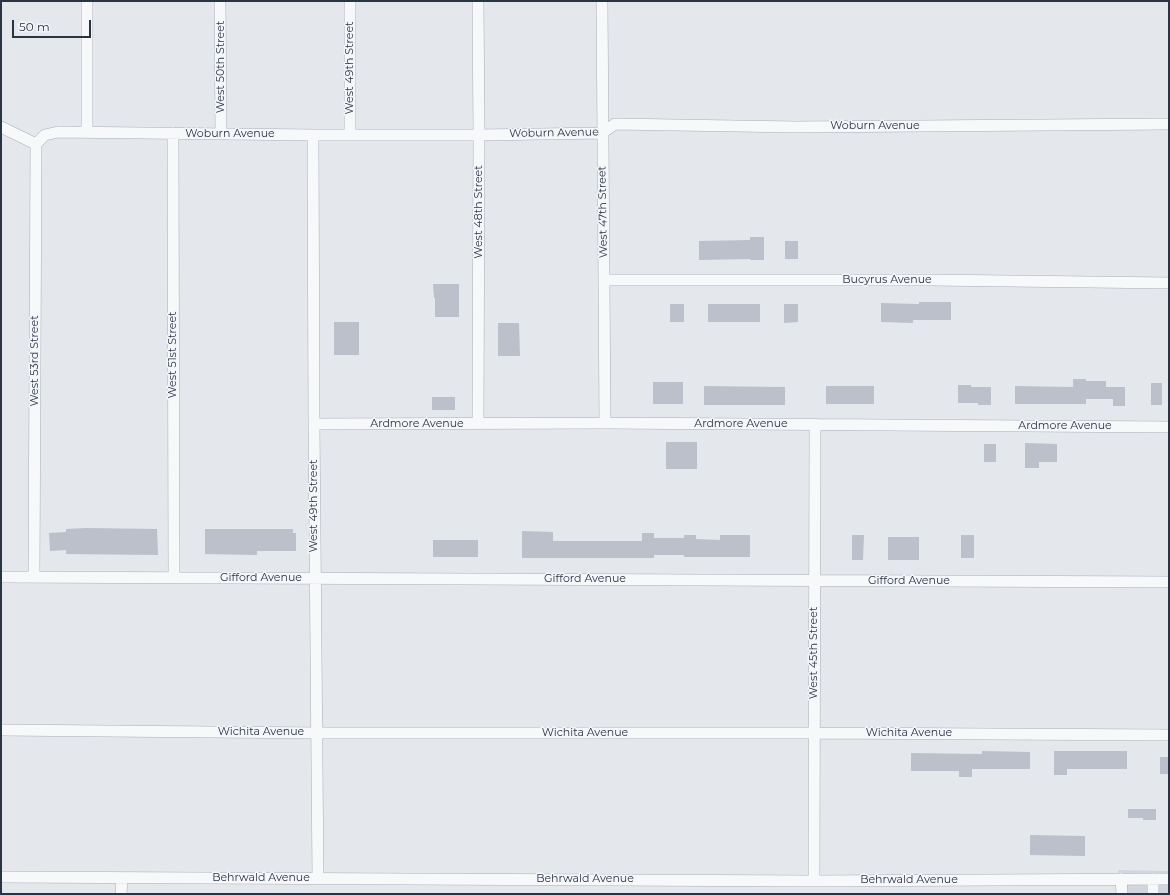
<!DOCTYPE html>
<style>
body{margin:0}
#map{position:relative;width:1170px;height:895px;overflow:hidden;background:#e4e7ec;font-family:Montserrat,sans-serif}
canvas{display:block}
.frame{position:absolute;inset:0;border:2px solid #2b3445;pointer-events:none}
.scale{position:absolute;left:12px;top:20px;width:79px;height:18px;box-sizing:border-box;border:2px solid #2b3445;border-top:0;padding-left:5px;font-size:12px;line-height:14px;white-space:nowrap;color:#2b3445;-webkit-text-stroke:3px #f4f6f9;paint-order:stroke}
</style>
<div id="map">
<canvas width="1170" height="895"></canvas>
<div class="frame"></div>
<div class="scale">50 m</div>
</div>
<script>
const c = document.querySelector('canvas').getContext('2d');
c.lineJoin = 'round';
function fillPath(path, color) {
  c.fillStyle = color;
  c.fill(path, 'evenodd');
}
function shape(rows) {
  const path = new Path2D();
  for (const r of rows) {
    path.moveTo(r[0], r[1]);
    for (let i = 2; i < r.length; i += 2) path.lineTo(r[i], r[i + 1]);
  }
  return path;
}
function trace(path, color, width, dash) {
  c.strokeStyle = color;
  c.lineWidth = width;
  c.lineCap = dash ? 'butt' : 'round';
  c.setLineDash(dash || []);
  c.stroke(path);
}
function write(font, color, halo, rows, align = 'center') {
  c.font = font + ' Montserrat,sans-serif';
  c.lineWidth = 3;
  c.setLineDash([]);
  c.textBaseline = 'middle';
  c.strokeStyle = halo;
  c.fillStyle = color;
  for (const [text, x, y, turn = 0] of rows) {
    c.save();
    c.translate(x, y);
    c.rotate((+turn || 0) * Math.PI / 180);
    c.textAlign = isNaN(turn) ? turn : align;
    if (halo) c.strokeText(text, 0, 0);
    c.fillText(text, 0, 0);
    c.restore();
  }
}
fillPath(shape([
 [1118,870,1169,871,1169,894,1118,894]
]), '#d2d6de');
fillPath(shape([
 [750,237,764,237,764,260,750,260,750,259,699,260,699,241,750,240],
 [785,241,798,241,798,259,785,259],
 [433,284,459,284,459,317,435,317,435,298,434,298],
 [919,302,951,302,951,320,913,320,913,323,881,322,881,303,919,304],
 [670,304,684,304,684,322,670,322],
 [708,304,760,304,760,322,708,322],
 [784,304,798,304,798,322,784,323],
 [334,322,359,322,359,355,334,355],
 [498,323,519,323,520,356,498,356],
 [1073,379,1086,379,1086,381,1106,381,1106,387,1125,387,1125,406,1113,406,1113,399,1086,399,1086,404,1015,404,1015,386,1073,387],
 [653,382,683,382,683,404,653,404],
 [1151,383,1162,383,1162,405,1151,405],
 [958,385,971,385,971,387,991,387,991,405,978,405,978,403,958,403],
 [704,386,785,387,785,405,704,405],
 [826,386,874,386,874,404,826,404],
 [432,397,455,397,455,410,432,410],
 [666,442,697,442,697,469,666,469],
 [1025,443,1057,444,1057,462,1039,462,1039,468,1025,468],
 [984,444,996,444,996,462,984,462],
 [86,528,157,529,158,555,66,554,66,550,50,551,49,533,66,532,66,529],
 [205,529,293,529,293,533,296,533,296,551,257,551,257,555,205,554],
 [522,531,553,532,553,541,642,541,642,533,654,533,654,538,684,538,684,535,696,535,696,539,720,540,720,535,750,535,750,557,684,557,684,555,654,555,654,558,522,558],
 [852,535,864,535,863,560,852,560],
 [961,535,974,535,974,558,961,558],
 [888,537,919,537,919,560,888,560],
 [433,540,478,540,478,557,433,557],
 [982,751,1030,752,1030,769,972,769,972,777,959,777,959,771,911,771,911,753,982,754],
 [1054,751,1127,751,1127,769,1067,769,1067,775,1054,775],
 [1160,757,1169,757,1169,774,1160,774],
 [1128,809,1156,809,1156,820,1143,820,1143,818,1128,818],
 [1030,835,1085,836,1085,856,1030,855]
]), '#bbc0ca');
const minor = shape([
 [87,1,87,132],
 [220,1,221,133],
 [350,1,350,135],
 [478,1,479,135,478,423],
 [602,1,605,423],
 [1,127,36,144],
 [173,133,174,577],
 [313,135,314,424,318,878],
 [36,144,45,135,58,132,313,135,479,135,602,133,615,124,796,127,1169,124],
 [604,280,930,280,1169,283],
 [314,424,605,423,1169,427],
 [1,577,1169,582],
 [34,577,36,144],
 [1,730,318,733,814,733,1169,735],
 [1,877,814,881,1169,879],
 [1121,879,1122,894],
 [1153,879,1153,894],
 [814,881,815,424],
 [121,894,122,878]
]);
trace(minor, '#a9aeb7', 12);
trace(minor, '#f7f8fa', 11);
write('11px', '#2b3445', '#f4f6f9', [
 ["West 50th Street",221,67,-90],
 ["West 49th Street",350,68,-90],
 ["Woburn Avenue",875,126],
 ["Woburn Avenue",554,133,-1],
 ["Woburn Avenue",230,134],
 ["West 48th Street",479,212,-90],
 ["West 47th Street",603,212,-91],
 ["Bucyrus Avenue",887,280],
 ["West 51st Street",173,355,-90],
 ["West 53rd Street",35,361,-90],
 ["Ardmore Avenue",417,424],
 ["Ardmore Avenue",741,424],
 ["Ardmore Avenue",1065,426],
 ["West 49th Street",314,506,-90],
 ["Gifford Avenue",261,578],
 ["Gifford Avenue",585,579],
 ["Gifford Avenue",909,581],
 ["West 45th Street",814,653,-90],
 ["Wichita Avenue",261,732],
 ["Wichita Avenue",585,733],
 ["Wichita Avenue",909,733],
 ["Behrwald Avenue",261,878],
 ["Behrwald Avenue",585,879],
 ["Behrwald Avenue",909,880]
]);
</script>
